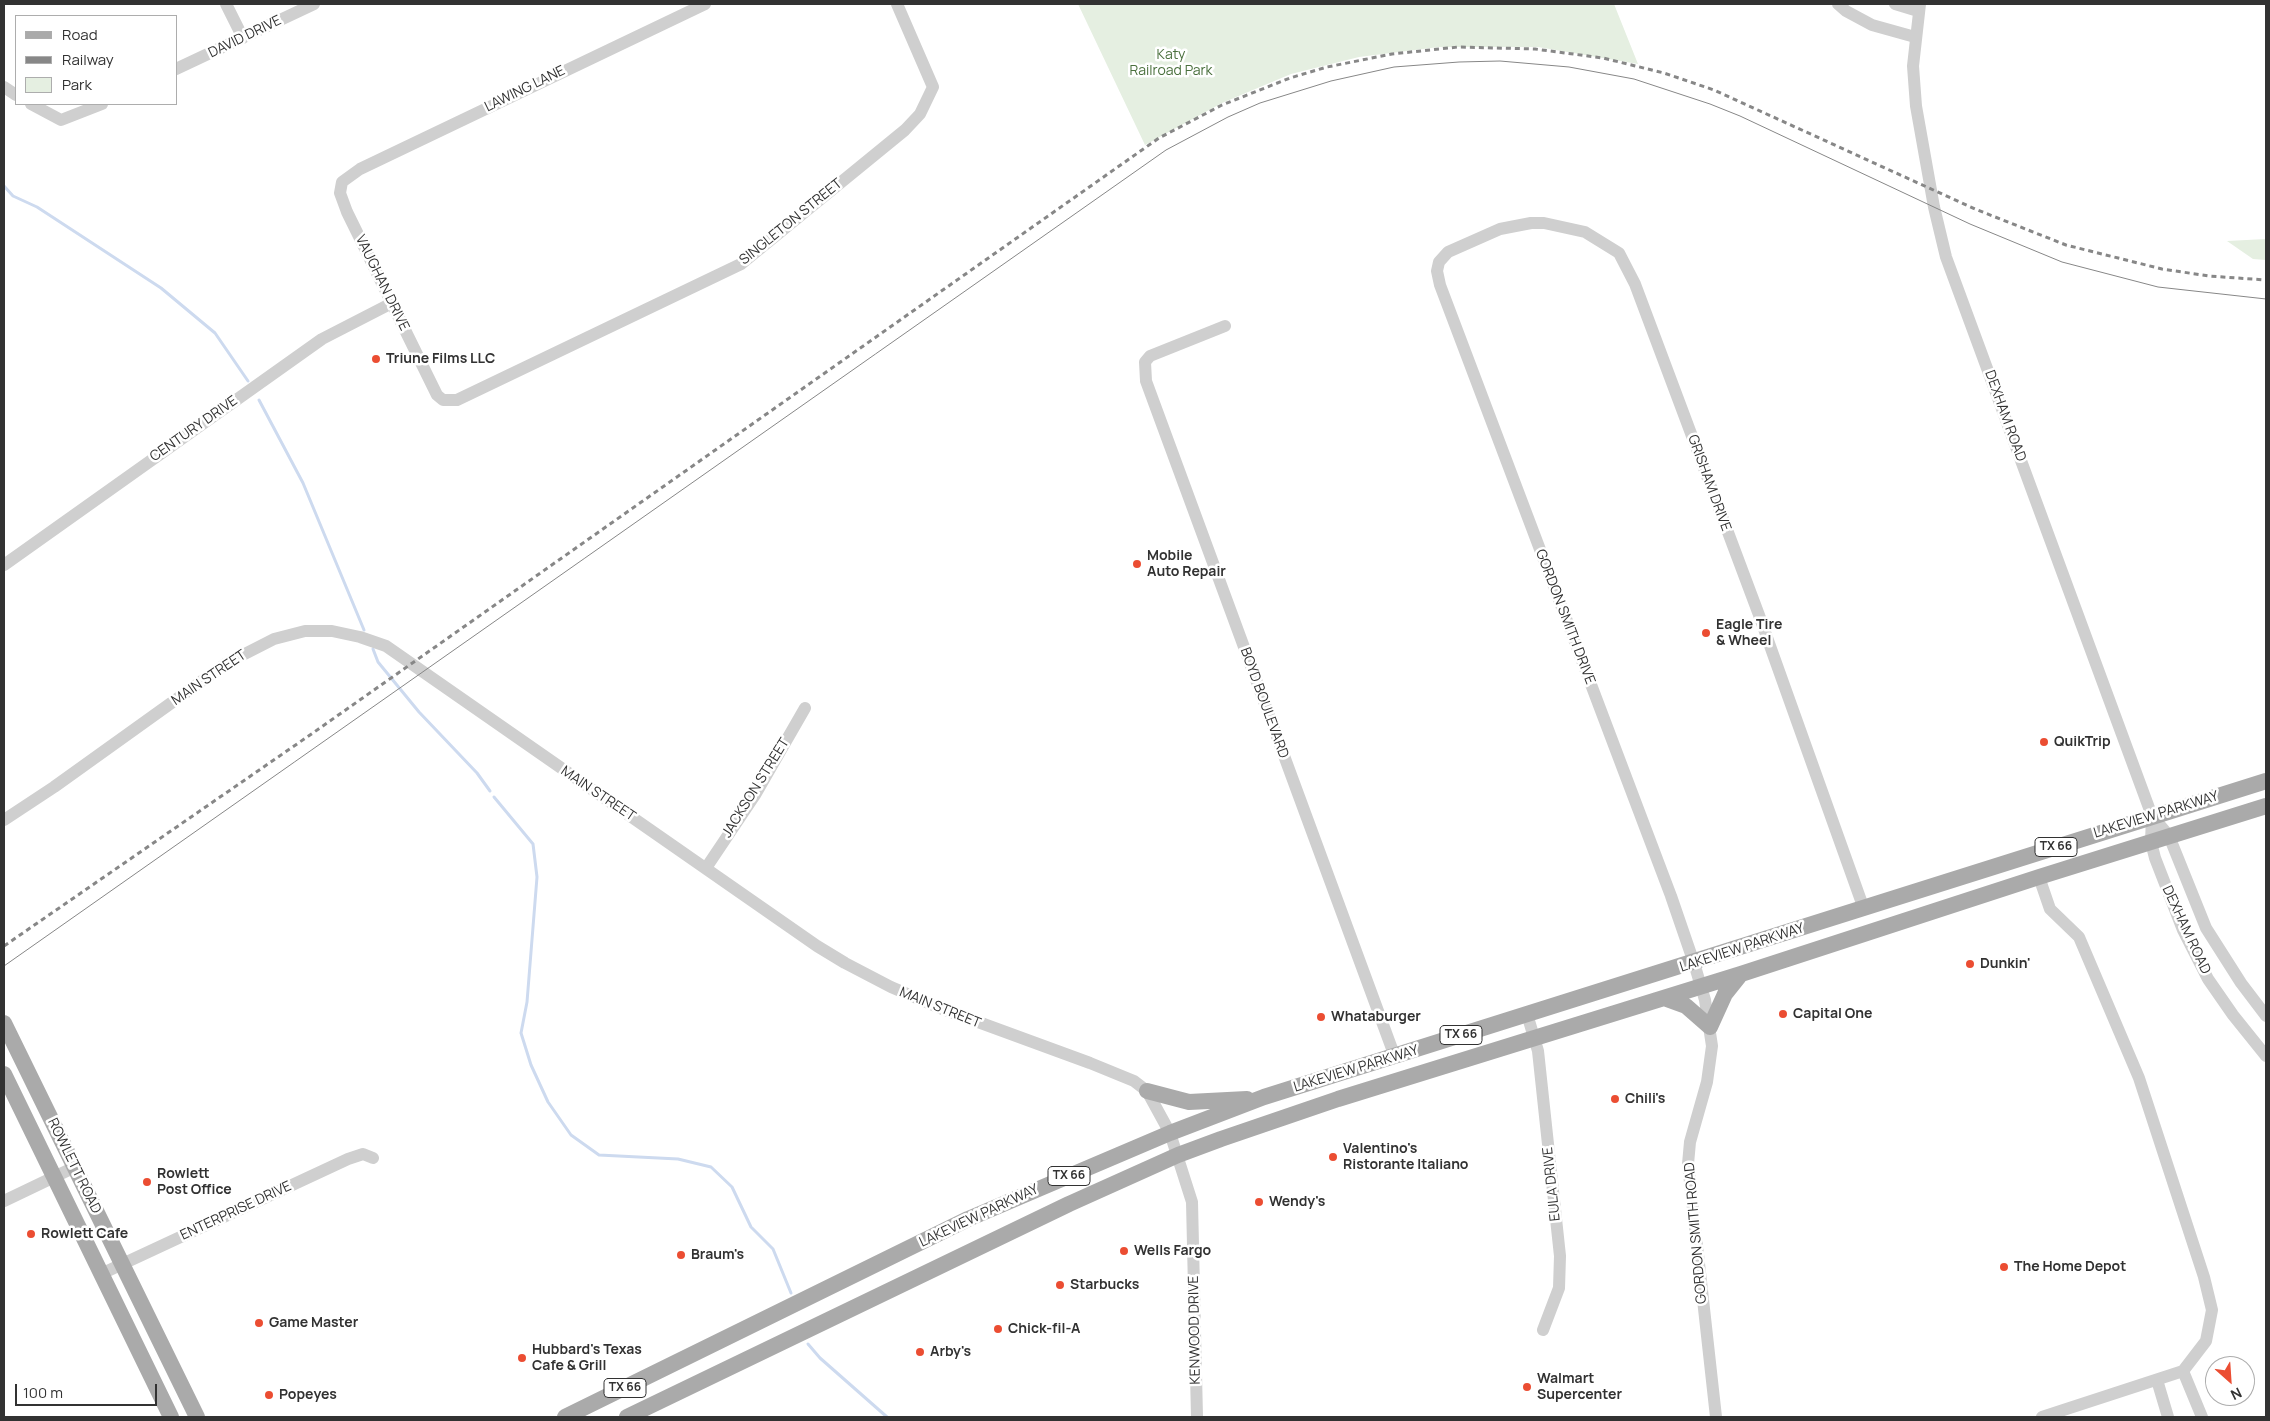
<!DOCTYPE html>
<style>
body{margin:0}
#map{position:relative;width:2270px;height:1421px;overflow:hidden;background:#fff;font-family:Manrope,sans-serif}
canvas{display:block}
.frame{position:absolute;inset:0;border:5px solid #323232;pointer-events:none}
.legend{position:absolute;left:15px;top:15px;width:162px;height:90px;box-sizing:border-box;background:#fff;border:1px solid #adadad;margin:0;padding:6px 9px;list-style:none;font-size:15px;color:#323232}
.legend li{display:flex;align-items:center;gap:10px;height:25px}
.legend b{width:25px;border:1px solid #adadad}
.north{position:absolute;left:2205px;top:1356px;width:50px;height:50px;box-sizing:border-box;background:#fff;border:1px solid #adadad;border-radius:50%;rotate:154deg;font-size:14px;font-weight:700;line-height:20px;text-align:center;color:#323232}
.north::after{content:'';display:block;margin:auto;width:18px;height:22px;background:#eb4d32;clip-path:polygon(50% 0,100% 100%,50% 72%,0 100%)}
.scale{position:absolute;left:15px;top:1384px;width:142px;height:22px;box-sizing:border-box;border:2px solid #323232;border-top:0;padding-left:6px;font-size:15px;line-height:18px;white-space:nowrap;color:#323232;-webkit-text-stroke:4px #fff;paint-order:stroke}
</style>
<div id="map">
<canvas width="2270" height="1421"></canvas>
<div class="frame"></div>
<ul class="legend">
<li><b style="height:6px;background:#aaa"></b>Road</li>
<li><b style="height:6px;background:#878787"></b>Railway</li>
<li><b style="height:14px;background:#e5efe1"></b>Park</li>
</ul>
<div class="north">N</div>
<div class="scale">100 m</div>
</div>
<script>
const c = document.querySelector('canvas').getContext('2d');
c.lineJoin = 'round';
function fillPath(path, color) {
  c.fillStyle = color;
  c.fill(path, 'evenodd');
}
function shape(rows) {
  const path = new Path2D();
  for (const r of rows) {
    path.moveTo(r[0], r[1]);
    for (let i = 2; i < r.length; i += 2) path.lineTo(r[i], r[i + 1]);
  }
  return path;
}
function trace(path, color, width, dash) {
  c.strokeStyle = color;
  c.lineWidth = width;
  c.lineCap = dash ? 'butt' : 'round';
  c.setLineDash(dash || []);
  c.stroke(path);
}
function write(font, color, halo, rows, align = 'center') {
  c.font = font + ' Manrope,sans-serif';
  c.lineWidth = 5;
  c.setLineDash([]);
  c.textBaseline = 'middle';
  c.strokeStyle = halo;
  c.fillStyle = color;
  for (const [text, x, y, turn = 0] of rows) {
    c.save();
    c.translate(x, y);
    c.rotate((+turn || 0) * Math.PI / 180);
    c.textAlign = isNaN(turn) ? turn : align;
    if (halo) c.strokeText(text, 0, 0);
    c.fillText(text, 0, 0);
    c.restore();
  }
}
fillPath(shape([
 [1078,4,1614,4,1638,64,1538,47,1439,47,1359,57,1291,74,1222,103,1145,145],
 [2266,239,2266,260,2253,259,2227,241]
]), '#e5efe1');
trace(shape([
 [4,186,13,196,37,207,161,288,215,333,248,381],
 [259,400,303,483,364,630],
 [373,649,378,662,419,712,477,773,490,791],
 [494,797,533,844,537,877,527,1002,521,1033,531,1065,548,1102,571,1135,599,1155,678,1159,711,1167,732,1187,751,1227,773,1249,791,1293],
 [808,1344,820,1358,887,1417]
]), '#cddaef', 3);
trace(shape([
 [226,4,243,38],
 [705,4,360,169,342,182,340,193,347,212,437,395,443,400,457,400,741,264,905,130,920,114,933,87,897,4],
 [1838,4,1846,11,1872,25,1915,37],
 [1895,4,1918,11],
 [1920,4,1913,66,1916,106,1934,207,1946,257,2152,816,2169,836,2206,928,2241,983,2266,1016],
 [176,69,314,4],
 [4,87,16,95],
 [31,104,61,120,102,104],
 [1225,326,1150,356,1145,362,1146,381,1395,1057],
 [4,565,322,339,392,303],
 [2152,816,2151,842,2155,858,2183,930,2208,979,2233,1015,2266,1056],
 [4,820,54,787,227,663,274,639,305,631,332,631,360,637,386,646,817,946,845,963,891,987,940,1008,1090,1063,1134,1081,1147,1091,1170,1133,1192,1202,1197,1417],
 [706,868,755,795,805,708],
 [2039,877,2050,909,2079,937,2139,1078,2204,1277,2212,1310,2206,1341,2183,1371,2042,1417],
 [1527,1014,1538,1051,1560,1256,1559,1288,1543,1330],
 [4,1201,75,1167],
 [101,1274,348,1159,363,1154,373,1158],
 [2183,1371,2202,1417],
 [2157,1380,2168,1417],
 [1716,1417,1688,1164,1690,1142,1707,1082,1712,1046,1705,1000,1694,963,1671,896,1440,285,1437,271,1439,262,1448,252,1500,229,1531,223,1544,223,1585,232,1619,253,1635,284,1759,615,1864,909]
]), '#cfcfcf', 12);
trace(shape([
 [1664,998,1686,1006,1710,1027,1725,994,1741,974],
 [4,1023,197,1417],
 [4,1074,171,1417],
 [1147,1091,1189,1102,1247,1099],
 [565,1417,968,1219,1170,1133,1264,1097,2266,781],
 [627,1417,1069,1204,1178,1155,1221,1139,1338,1099,1741,974,2039,877,2266,806]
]), '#aaa', 16);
trace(shape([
 [4,966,1166,150,1228,117,1260,103,1331,81,1394,67,1459,62,1500,61,1569,67,1634,79,1710,104,1740,116,1970,224,2062,262,2158,287,2266,299]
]), '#878787', 1);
trace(shape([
 [4,946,310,735,1159,138,1222,105,1290,78,1327,67,1392,54,1458,47,1535,49,1603,58,1664,73,1714,90,1975,209,2066,245,2162,269,2209,276,2266,280]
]), '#878787', 3, [5, 4]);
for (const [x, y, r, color] of [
 [376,359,5,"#eb4d32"],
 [1137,564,5,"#eb4d32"],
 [1706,633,5,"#eb4d32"],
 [2044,742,5,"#eb4d32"],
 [1970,964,5,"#eb4d32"],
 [1783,1014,5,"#eb4d32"],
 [1321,1017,5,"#eb4d32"],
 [1615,1099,5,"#eb4d32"],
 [1333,1157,5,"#eb4d32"],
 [147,1182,5,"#eb4d32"],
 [1259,1202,5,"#eb4d32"],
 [31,1234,5,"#eb4d32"],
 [1124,1251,5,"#eb4d32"],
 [681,1255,5,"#eb4d32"],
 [2004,1267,5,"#eb4d32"],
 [1060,1285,5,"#eb4d32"],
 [259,1323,5,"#eb4d32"],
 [998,1329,5,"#eb4d32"],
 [920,1352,5,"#eb4d32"],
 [522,1358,5,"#eb4d32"],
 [1527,1387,5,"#eb4d32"],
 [269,1395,5,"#eb4d32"]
]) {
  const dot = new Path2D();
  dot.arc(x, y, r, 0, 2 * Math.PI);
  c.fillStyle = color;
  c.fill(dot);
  trace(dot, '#fff', 2);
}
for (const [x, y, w] of [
 [2056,847,42],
 [1461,1035,42],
 [1069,1176,42],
 [625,1388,42]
]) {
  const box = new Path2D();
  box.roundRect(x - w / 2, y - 9.5, w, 19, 4);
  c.fillStyle = '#fff';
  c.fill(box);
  trace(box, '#323232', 1);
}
write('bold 12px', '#323232', null, [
 ["TX 66",2056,847],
 ["TX 66",1461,1035],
 ["TX 66",1069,1176],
 ["TX 66",625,1388]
]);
write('14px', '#323232', '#fff', [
 ["DAVID DRIVE",245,37,-26],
 ["LAWING LANE",525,89,-26],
 ["SINGLETON STREET",791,222,-39],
 ["VAUGHAN DRIVE",382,283,64],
 ["DEXHAM ROAD",2005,416,70],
 ["CENTURY DRIVE",194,429,-35],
 ["GRISHAM DRIVE",1709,483,70],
 ["GORDON SMITH DRIVE",1565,617,69],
 ["MAIN STREET",209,678,-34],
 ["BOYD BOULEVARD",1264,703,70],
 ["JACKSON STREET",756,788,-58],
 ["MAIN STREET",598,794,34],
 ["LAKEVIEW PARKWAY",2156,815,-17],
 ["DEXHAM ROAD",2186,930,65],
 ["LAKEVIEW PARKWAY",1742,948,-18],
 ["MAIN STREET",940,1008,22],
 ["LAKEVIEW PARKWAY",1356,1069,-17],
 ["ROWLETT ROAD",74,1166,64],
 ["EULA DRIVE",1552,1184,-96],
 ["ENTERPRISE DRIVE",236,1211,-25],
 ["LAKEVIEW PARKWAY",979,1216,-25],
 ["GORDON SMITH ROAD",1696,1233,-95],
 ["KENWOOD DRIVE",1195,1330,-91]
]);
write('14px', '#4a703d', '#fff', [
 ["Katy",1171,55],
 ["Railroad Park",1171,71]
]);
write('bold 14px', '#323232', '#fff', [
 ["Triune Films LLC",386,359],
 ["Mobile",1147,556],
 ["Auto Repair",1147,572],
 ["Eagle Tire",1716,625],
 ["& Wheel",1716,641],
 ["QuikTrip",2054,742],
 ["Dunkin'",1980,964],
 ["Capital One",1793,1014],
 ["Whataburger",1331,1017],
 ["Chili's",1625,1099],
 ["Valentino's",1343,1149],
 ["Ristorante Italiano",1343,1165],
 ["Rowlett",157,1174],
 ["Post Office",157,1190],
 ["Wendy's",1269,1202],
 ["Rowlett Cafe",41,1234],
 ["Wells Fargo",1134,1251],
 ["Braum's",691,1255],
 ["The Home Depot",2014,1267],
 ["Starbucks",1070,1285],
 ["Game Master",269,1323],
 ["Chick-fil-A",1008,1329],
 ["Hubbard's Texas",532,1350],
 ["Cafe & Grill",532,1366],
 ["Arby's",930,1352],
 ["Walmart",1537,1379],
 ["Supercenter",1537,1395],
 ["Popeyes",279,1395]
], 'left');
</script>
